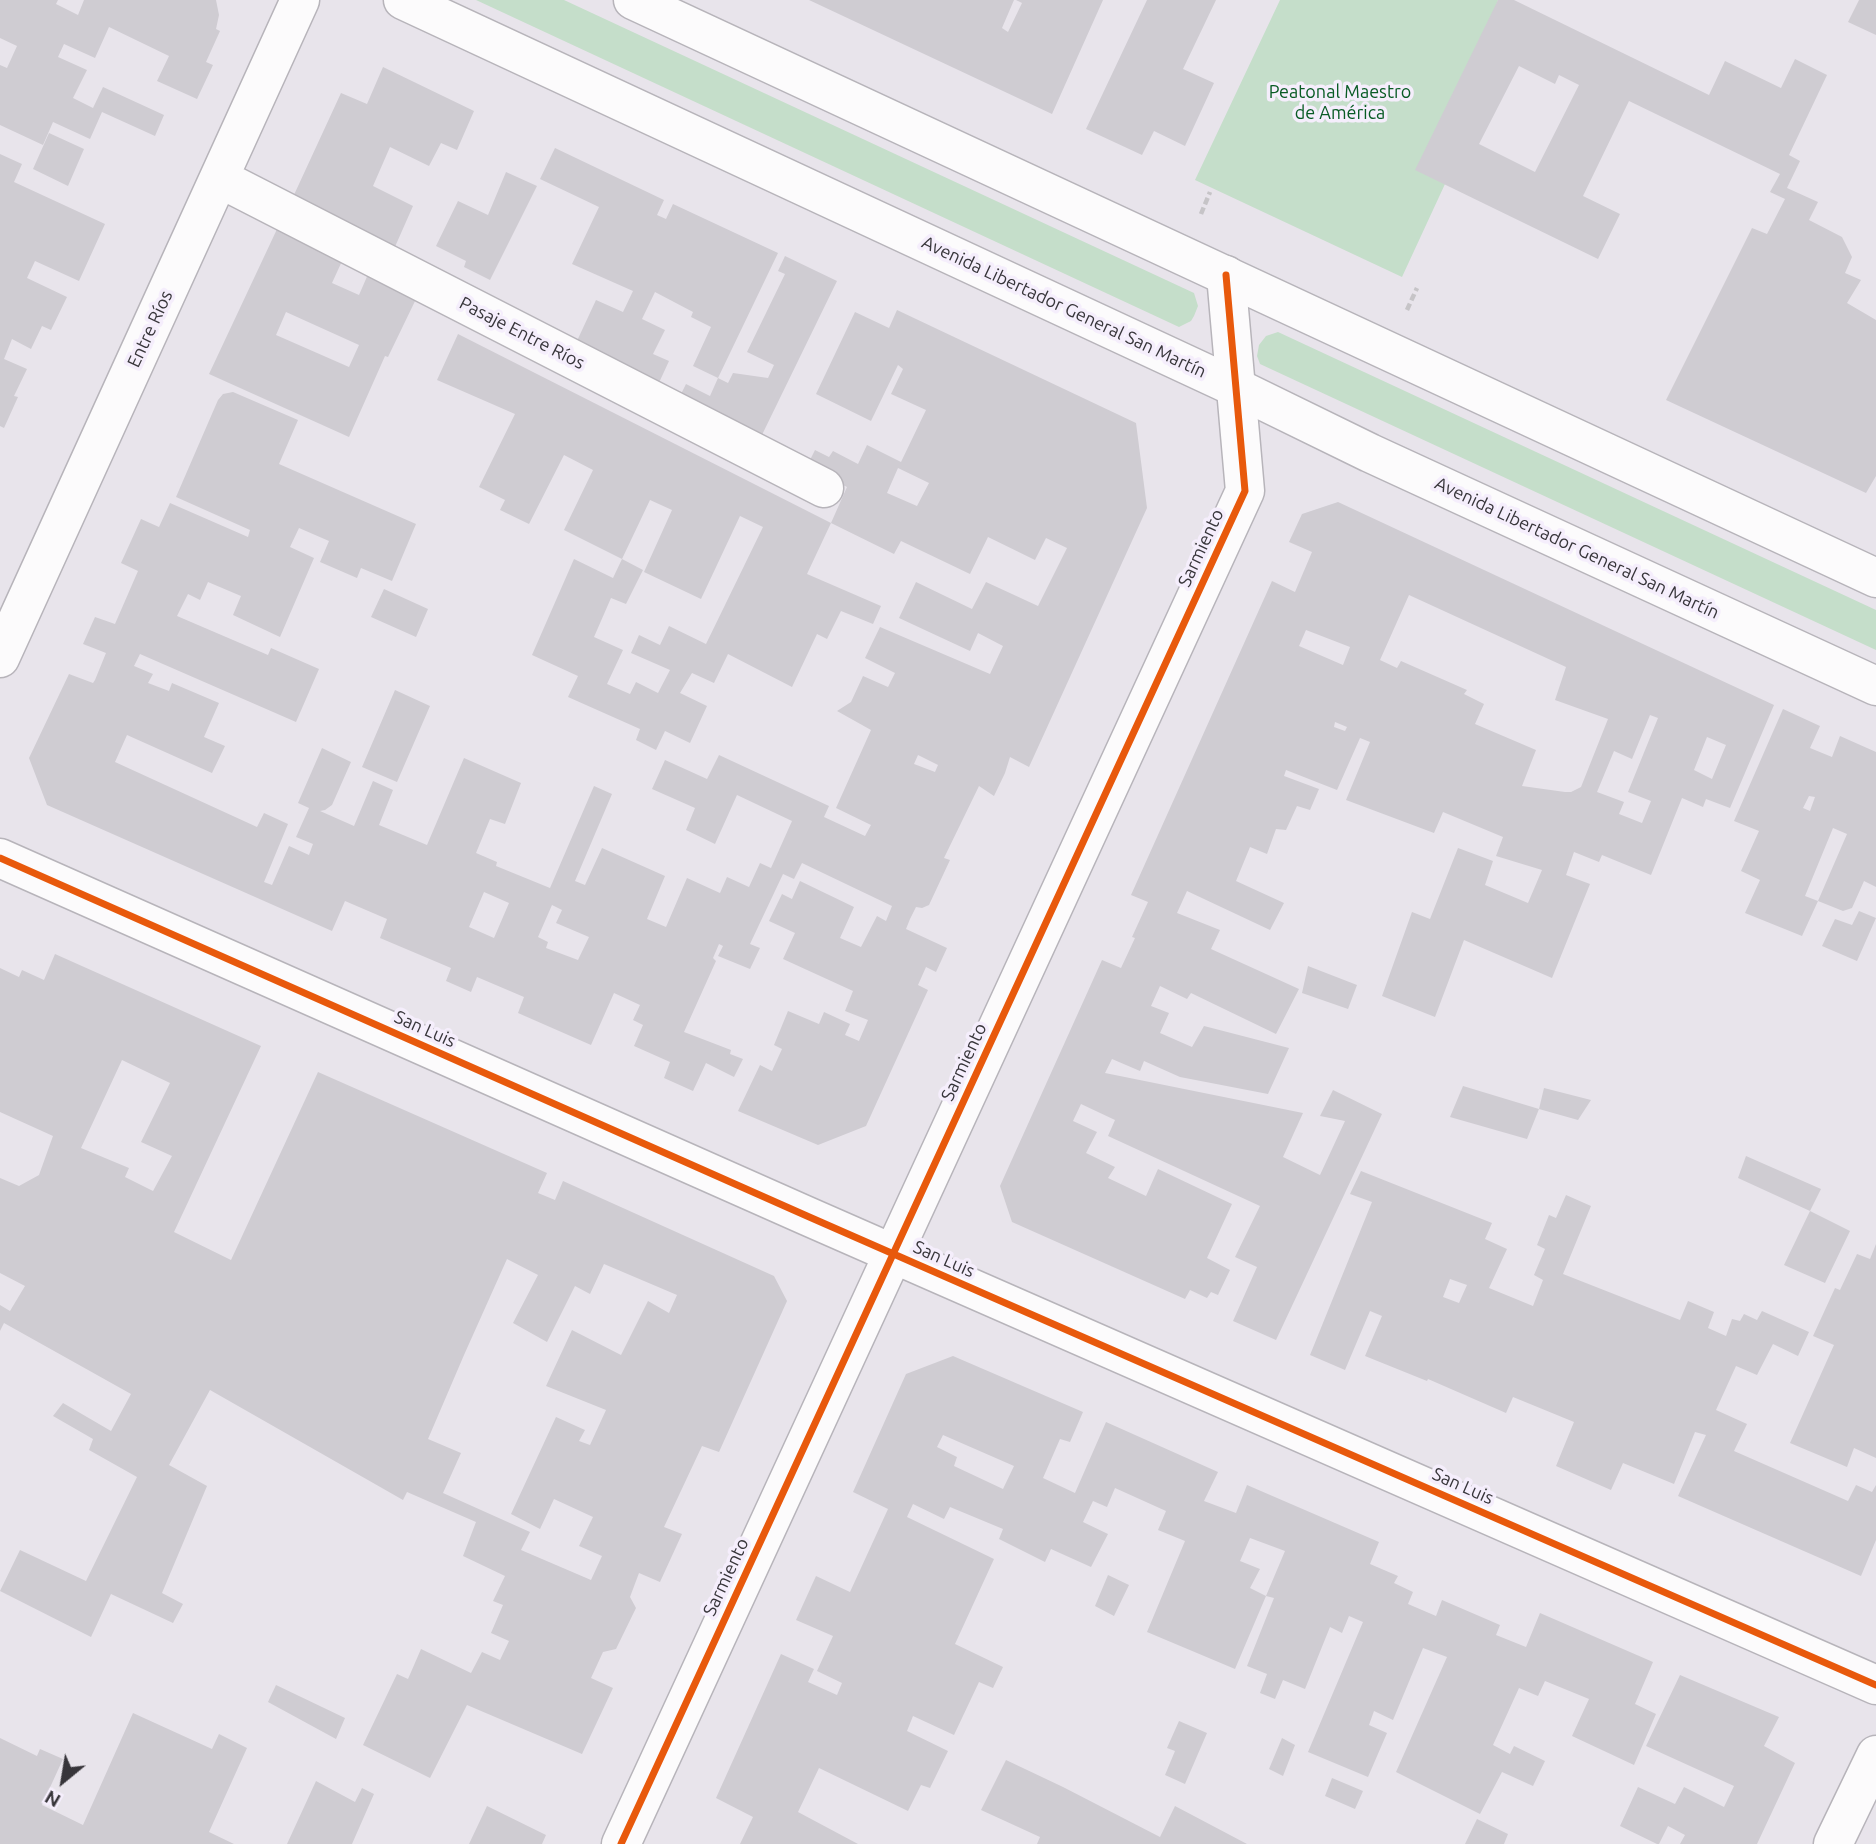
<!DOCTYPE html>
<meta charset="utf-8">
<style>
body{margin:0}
#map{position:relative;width:1876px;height:1844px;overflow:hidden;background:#e8e4eb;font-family:Ubuntu,sans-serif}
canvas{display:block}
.north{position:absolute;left:28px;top:1746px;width:70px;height:70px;-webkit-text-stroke:5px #f5eefc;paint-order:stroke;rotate:210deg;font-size:19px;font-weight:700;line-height:28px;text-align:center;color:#37353a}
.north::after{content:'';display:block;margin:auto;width:24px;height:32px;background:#37353a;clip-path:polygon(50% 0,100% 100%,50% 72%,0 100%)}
</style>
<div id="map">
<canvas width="1876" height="1844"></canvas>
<div class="north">N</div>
</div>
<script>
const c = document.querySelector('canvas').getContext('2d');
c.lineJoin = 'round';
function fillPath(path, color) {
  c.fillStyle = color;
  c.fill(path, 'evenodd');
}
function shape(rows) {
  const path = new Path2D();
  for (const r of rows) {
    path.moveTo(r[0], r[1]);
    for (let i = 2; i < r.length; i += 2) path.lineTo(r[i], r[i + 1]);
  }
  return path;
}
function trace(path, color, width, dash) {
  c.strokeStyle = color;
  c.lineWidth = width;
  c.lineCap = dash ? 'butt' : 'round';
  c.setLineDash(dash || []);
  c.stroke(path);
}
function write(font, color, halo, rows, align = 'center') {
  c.font = font + ' Ubuntu,sans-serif';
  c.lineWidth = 7;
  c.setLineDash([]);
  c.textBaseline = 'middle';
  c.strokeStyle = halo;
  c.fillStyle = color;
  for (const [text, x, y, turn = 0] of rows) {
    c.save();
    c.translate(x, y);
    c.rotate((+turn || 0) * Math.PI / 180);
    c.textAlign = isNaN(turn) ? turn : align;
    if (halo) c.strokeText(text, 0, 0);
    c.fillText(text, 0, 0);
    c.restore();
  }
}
fillPath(shape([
 [476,0,564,0,1194,293,1198,306,1194,316,1191,321,1179,327],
 [1280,0,1498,0,1445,184,1402,277,1195,180],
 [1278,332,1876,610,1876,650,1260,364,1257,356,1259,345,1266,336]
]), '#c5deca');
fillPath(shape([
 [0,0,58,0,56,4,78,15,84,0,216,0,219,15,216,29,220,31,206,62,213,65,197,99,157,81,169,56,109,27,95,58,64,44,58,57,87,70,73,98,93,108,103,87,164,115,155,136,102,112,90,139,53,122,43,145,0,125,0,65,7,68,17,46,0,38],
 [809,0,1014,0,1002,28,1008,32,1022,3,1016,0,1103,0,1052,114],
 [1147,0,1216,0,1183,69,1214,83,1185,146,1154,131,1142,155,1086,129],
 [1498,0,1514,0,1709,95,1725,61,1781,88,1795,59,1827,75,1789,155,1800,161,1787,188,1818,202,1809,220,1842,237,1852,257,1845,273,1861,280,1847,303,1876,320,1876,476,1866,493,1666,400,1752,228,1767,234,1785,199,1770,192,1780,174,1629,101,1583,196,1620,214,1598,259,1415,170],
 [1519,66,1555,84,1559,75,1579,85,1535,172,1479,144],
 [1859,0,1876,0,1876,35,1848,22],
 [383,67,474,111,457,150,441,143,429,166,390,147,373,186,413,206,394,249,293,197,341,93,367,104],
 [49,133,84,149,68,186,33,169],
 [555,148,664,200,657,215,666,219,673,204,778,253,718,378,693,366,711,327,691,317,693,312,655,292,642,319,665,330,653,354,669,361,657,387,576,343,596,300,623,312,633,291,572,264,599,207,540,179],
 [0,154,22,164,14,182,105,224,79,281,35,261,27,278,67,297,51,330,42,326,31,349,12,339,4,359,27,369,14,396,18,397,4,428,0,426],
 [506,172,537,186,490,280,464,267,466,261,436,246,458,201,488,215],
 [278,227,343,259,332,283,359,295,369,272,417,297,388,357,385,356,349,437,209,374],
 [286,312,359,345,349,367,276,335],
 [785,256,837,281,759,441,679,398,686,384,710,396,718,378,728,383,733,373,768,378,774,365,747,352,785,274,778,271],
 [897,310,1136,423,1147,508,1029,767,1010,757,1005,773,994,796,979,786,944,858,950,860,929,905,922,908,916,907,910,919,906,929,947,948,936,972,926,967,918,985,928,990,866,1126,818,1145,738,1111,760,1065,772,1071,782,1049,774,1045,788,1011,819,1024,824,1012,850,1024,845,1035,859,1041,868,1020,845,1011,853,991,783,959,795,933,769,921,782,894,792,899,800,881,854,907,840,938,861,947,877,916,886,921,892,906,802,863,794,879,783,874,750,944,760,948,750,969,718,956,723,946,719,944,713,958,716,961,684,1032,731,1050,730,1054,743,1059,734,1077,706,1063,693,1091,664,1078,670,1062,634,1046,643,1025,633,1020,640,1005,614,993,591,1045,518,1013,524,997,477,977,471,992,446,981,451,968,380,938,387,919,345,901,332,931,47,805,29,758,69,674,93,683,95,680,106,653,83,644,95,617,115,624,138,571,121,563,141,519,159,527,170,503,248,537,250,530,176,497,218,400,223,394,233,392,298,420,279,464,416,524,392,581,361,568,357,578,320,562,329,541,299,528,290,547,314,558,280,637,233,615,241,596,208,582,200,600,188,594,177,616,268,655,271,648,319,669,296,722,140,654,134,666,153,674,148,683,169,691,172,683,219,703,204,737,225,746,212,773,127,735,115,762,257,827,264,813,288,824,264,882,272,885,289,846,309,855,313,844,296,837,309,808,298,803,322,748,351,762,332,805,325,810,320,811,354,826,373,781,393,790,379,825,427,845,464,758,521,783,505,824,490,819,476,853,497,862,496,866,550,888,594,786,612,794,575,881,585,885,602,848,665,876,647,919,666,927,687,878,720,893,727,877,749,887,760,863,771,868,792,821,737,795,715,844,686,830,695,808,652,789,665,760,707,779,719,755,829,806,824,817,865,836,871,825,836,808,871,730,837,711,851,702,863,676,888,687,895,673,865,658,880,627,990,674,1003,646,978,633,970,651,899,618,916,582,972,609,986,582,1038,606,1067,548,1046,538,1035,560,988,537,970,574,901,541,894,554,831,523,847,487,807,466,815,450,829,457,833,451,858,464,867,445,901,462,926,410,891,394,903,369,898,365,871,421,816,394,855,312,889,328],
 [898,468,929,483,917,506,887,493],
 [918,755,938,765,935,772,914,764],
 [484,892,509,903,494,938,469,927],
 [552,905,562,910,556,923,589,937,578,960,546,948,548,942,538,937],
 [458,334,831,523,807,574,881,606,873,624,841,611,827,639,817,634,792,687,728,654,714,683,692,673,680,693,707,706,690,743,665,731,656,750,636,740,640,729,568,697,578,676,532,655,574,559,613,578,622,559,643,570,626,604,611,598,594,637,623,650,607,684,630,694,636,682,658,693,670,670,631,653,639,635,660,645,669,626,706,644,763,527,740,516,701,599,644,572,672,510,650,500,622,559,564,530,593,470,564,455,529,524,500,510,505,500,479,487,515,414,437,380],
 [1338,502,1774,705,1730,808,1706,799,1703,807,1682,798,1651,875,1602,855,1599,862,1574,852,1566,875,1590,884,1552,978,1464,940,1435,1017,1382,996,1412,912,1430,919,1458,848,1493,861,1485,885,1528,903,1542,870,1496,856,1503,837,1443,812,1434,833,1346,800,1370,742,1360,738,1337,790,1286,770,1284,776,1319,789,1310,810,1297,806,1286,830,1276,829,1267,854,1250,847,1236,881,1284,903,1270,930,1187,891,1177,913,1220,930,1211,949,1299,989,1276,1034,1191,993,1187,999,1160,986,1151,1006,1169,1013,1160,1033,1192,1047,1204,1026,1289,1048,1268,1094,1180,1077,1144,1061,1140,1071,1112,1059,1105,1073,1303,1113,1283,1157,1320,1175,1345,1121,1320,1116,1333,1090,1382,1114,1276,1340,1233,1321,1257,1267,1235,1257,1260,1206,1108,1136,1115,1120,1081,1104,1073,1121,1097,1132,1086,1153,1115,1167,1108,1178,1146,1196,1158,1169,1232,1204,1207,1258,1230,1270,1218,1295,1211,1292,1207,1298,1190,1290,1185,1299,1012,1222,1000,1186,1102,960,1121,968,1135,938,1132,937,1148,902,1131,895,1272,581,1295,592,1312,552,1289,542,1302,514],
 [1409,595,1566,667,1555,700,1608,719,1581,787,1571,792,1565,792,1522,786,1536,750,1475,724,1484,704,1464,694,1467,690,1401,661,1397,668,1380,660],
 [1306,630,1350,647,1343,665,1299,646],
 [1650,715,1658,718,1628,792,1651,801,1642,823,1619,814,1624,802,1597,792,1614,751,1632,759],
 [1335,722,1347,727,1345,731,1334,727],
 [1707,737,1726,745,1712,779,1694,770],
 [384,589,428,609,416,637,371,617],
 [395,690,430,706,397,782,362,767],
 [1783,709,1820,726,1810,748,1832,757,1840,736,1876,752,1876,887,1864,881,1852,908,1843,911,1818,901,1847,834,1833,828,1805,896,1818,901,1802,936,1745,913,1760,880,1741,871,1759,831,1734,821],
 [1809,796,1815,797,1810,811,1803,808],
 [1859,911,1876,918,1857,961,1822,946,1835,919,1852,925],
 [55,954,261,1046,174,1232,231,1260,318,1072,547,1173,538,1193,555,1200,563,1181,774,1276,787,1301,719,1452,702,1446,664,1527,682,1534,660,1582,639,1573,630,1597,636,1608,616,1649,603,1652,591,1678,613,1688,582,1754,467,1705,430,1778,363,1745,397,1674,408,1679,421,1649,471,1673,482,1652,500,1660,509,1641,491,1633,503,1605,493,1601,505,1576,463,1556,476,1522,407,1492,403,1500,210,1390,169,1465,207,1486,162,1593,183,1604,173,1623,111,1594,91,1637,0,1591,20,1550,86,1581,137,1477,89,1450,93,1439,53,1416,63,1403,111,1431,131,1394,4,1323,0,1331,0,1305,10,1311,25,1286,0,1273,0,1178,19,1186,39,1175,53,1136,0,1112,0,968,19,977,22,970,44,980],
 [122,1060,170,1083,141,1142,172,1156,153,1191,125,1177,129,1168,81,1148],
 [507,1259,538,1275,513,1323,547,1342,575,1286,590,1294,604,1264,677,1295,669,1313,648,1301,621,1355,572,1330,546,1386,606,1410,590,1445,579,1441,585,1430,556,1417,511,1514,540,1529,554,1499,593,1517,579,1546,602,1556,591,1580,521,1550,530,1532,443,1493,461,1453,428,1439,464,1355],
 [1308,966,1357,985,1348,1009,1302,993],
 [1463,1086,1539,1109,1527,1139,1450,1117],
 [1544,1088,1591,1100,1578,1120,1539,1109],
 [1746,1156,1821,1189,1810,1211,1850,1231,1825,1283,1784,1265,1810,1211,1738,1178],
 [1361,1171,1492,1223,1485,1239,1507,1249,1489,1288,1533,1306,1543,1280,1534,1275,1545,1249,1537,1245,1549,1215,1556,1218,1566,1195,1591,1206,1563,1274,1680,1320,1688,1301,1714,1312,1708,1328,1726,1336,1732,1319,1740,1321,1744,1314,1757,1320,1762,1311,1809,1332,1798,1356,1773,1344,1757,1375,1736,1366,1716,1410,1747,1424,1734,1451,1848,1501,1856,1485,1872,1492,1876,1485,1876,1540,1861,1576,1678,1496,1706,1435,1695,1432,1674,1484,1623,1463,1611,1490,1556,1466,1574,1422,1513,1397,1506,1413,1428,1379,1427,1381,1365,1356,1382,1316,1370,1311,1345,1370,1310,1355,1372,1202,1350,1194],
 [1450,1279,1467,1285,1459,1303,1443,1297],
 [1876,1244,1876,1458,1854,1448,1847,1467,1790,1443,1834,1345,1813,1336,1835,1288,1840,1290,1857,1254,1870,1259],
 [953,1356,1083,1412,1070,1442,1060,1439,1043,1478,1075,1493,1106,1422,1218,1472,1204,1501,1236,1513,1247,1485,1379,1542,1370,1564,1398,1576,1394,1583,1413,1592,1408,1604,1436,1616,1442,1600,1500,1625,1496,1635,1526,1647,1540,1613,1653,1662,1635,1704,1656,1714,1634,1765,1572,1736,1589,1699,1545,1681,1538,1696,1519,1688,1493,1745,1510,1754,1514,1746,1545,1761,1533,1786,1502,1772,1480,1814,1396,1772,1447,1657,1423,1648,1393,1720,1374,1711,1369,1725,1387,1733,1368,1777,1308,1752,1363,1622,1349,1616,1342,1633,1330,1627,1305,1689,1283,1680,1275,1699,1260,1693,1267,1674,1247,1666,1274,1598,1266,1596,1235,1669,1147,1632,1185,1541,1158,1530,1166,1511,1115,1488,1107,1507,1093,1501,1083,1522,1108,1534,1091,1567,1051,1549,1045,1562,999,1539,1003,1529,950,1507,944,1519,913,1504,907,1517,994,1559,955,1644,1003,1667,993,1688,979,1682,954,1735,913,1716,907,1731,948,1751,930,1788,921,1785,908,1811,819,1768,798,1812,858,1844,740,1844,753,1817,716,1798,781,1654,814,1669,808,1682,837,1695,842,1683,817,1671,833,1636,796,1620,816,1576,850,1592,888,1509,853,1492,906,1374],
 [943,1435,1014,1466,1003,1489,954,1466,957,1457,937,1447],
 [1250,1538,1285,1551,1266,1596,1250,1588,1260,1569,1240,1561],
 [1108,1575,1129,1585,1114,1616,1095,1606],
 [1680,1675,1779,1717,1764,1746,1795,1763,1757,1844,1680,1844,1685,1835,1668,1826,1659,1844,1657,1844,1620,1826,1638,1787,1675,1804,1684,1787,1724,1807,1734,1786,1646,1746],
 [276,1685,345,1718,336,1739,268,1702],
 [133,1713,212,1749,219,1734,247,1748,209,1832,234,1844,0,1844,0,1738,37,1756,40,1749,63,1759,42,1805,83,1825],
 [1179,1721,1207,1733,1185,1784,1165,1775,1175,1751,1167,1748],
 [1282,1738,1295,1745,1283,1776,1269,1769],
 [1006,1760,1063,1787,1160,1837,1175,1806,1247,1844,1037,1844,1040,1837,981,1810],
 [1332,1778,1363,1791,1355,1809,1325,1796],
 [316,1781,355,1802,362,1788,374,1794,352,1844,287,1844],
 [487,1806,546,1835,542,1844,469,1844],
 [1477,1819,1508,1834,1504,1844,1465,1844]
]), '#cfccd2');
const minor = shape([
 [219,178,824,488],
 [0,658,300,0],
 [0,858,807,1216,1876,1685],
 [621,1844,1245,491,1226,275],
 [1833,1844,1876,1755]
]);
const major = shape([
 [403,0,1235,387,1370,453,1876,686],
 [633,0,1876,578]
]);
trace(minor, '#b7b4ba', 41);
trace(major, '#b7b4ba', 41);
trace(shape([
 [1201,214,1210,192],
 [1407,310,1417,288]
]), '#c6c4c7', 4.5, [7, 3.5]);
trace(minor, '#fcfbfc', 38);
trace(major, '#fcfbfc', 38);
trace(shape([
 [0,858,807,1216,1876,1685],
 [621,1844,1245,491,1226,275]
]), '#e8590c', 7);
write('18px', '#085b24', '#f5eefc', [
 ["Peatonal Maestro",1340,92],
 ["de América",1340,113]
]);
write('18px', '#37353a', '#f5eefc', [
 ["Avenida Libertador General San Martín",1064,307,25],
 ["Entre Ríos",150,329,-65],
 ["Pasaje Entre Ríos",522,333,27],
 ["Sarmiento",1201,548,-65],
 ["Avenida Libertador General San Martín",1577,548,25],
 ["San Luis",425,1029,24],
 ["Sarmiento",964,1062,-65],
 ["San Luis",944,1259,24],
 ["San Luis",1463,1486,24],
 ["Sarmiento",726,1577,-65]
]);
</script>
